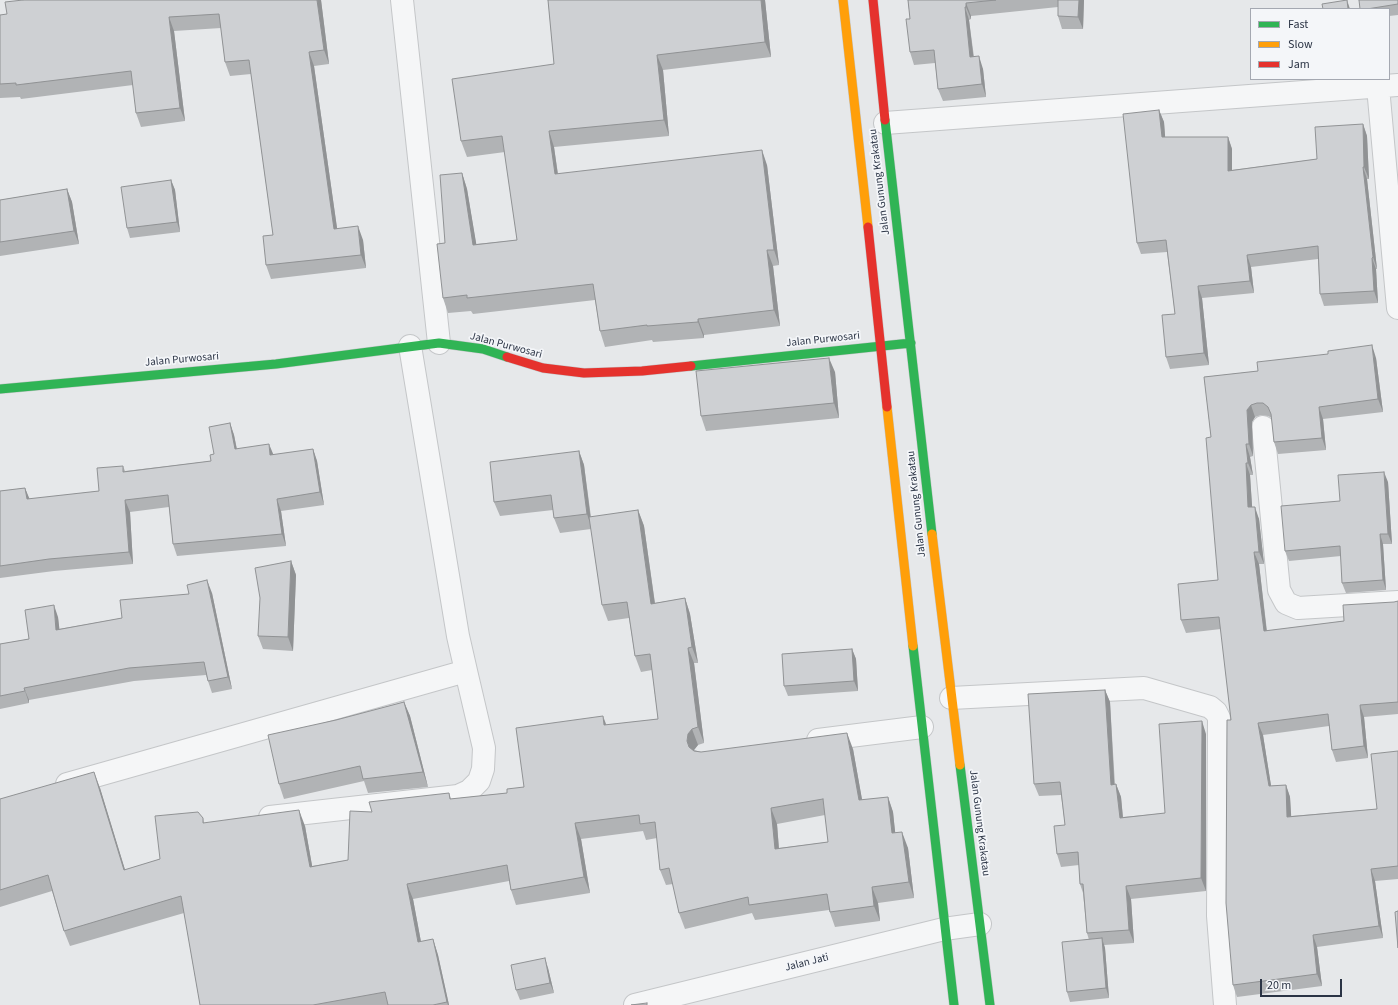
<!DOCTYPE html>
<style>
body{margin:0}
#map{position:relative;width:1398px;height:1005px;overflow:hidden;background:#e6e8ea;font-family:"Source Sans 3",sans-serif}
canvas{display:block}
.legend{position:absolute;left:1250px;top:8px;width:140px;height:72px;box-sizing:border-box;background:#f4f6f9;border:1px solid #a4a8b1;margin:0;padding:5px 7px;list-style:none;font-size:12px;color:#2b3445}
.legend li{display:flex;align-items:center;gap:8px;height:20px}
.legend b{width:20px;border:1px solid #a4a8b1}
.scale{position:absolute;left:1260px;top:979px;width:82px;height:18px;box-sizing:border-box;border:2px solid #2b3445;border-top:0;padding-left:5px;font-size:12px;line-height:14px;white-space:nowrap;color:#2b3445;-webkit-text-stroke:3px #f4f6f9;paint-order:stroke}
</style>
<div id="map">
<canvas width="1398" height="1005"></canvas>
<ul class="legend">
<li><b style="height:5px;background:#30b455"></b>Fast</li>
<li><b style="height:5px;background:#ff9f0a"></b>Slow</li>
<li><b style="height:5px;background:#e5322d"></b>Jam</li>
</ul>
<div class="scale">20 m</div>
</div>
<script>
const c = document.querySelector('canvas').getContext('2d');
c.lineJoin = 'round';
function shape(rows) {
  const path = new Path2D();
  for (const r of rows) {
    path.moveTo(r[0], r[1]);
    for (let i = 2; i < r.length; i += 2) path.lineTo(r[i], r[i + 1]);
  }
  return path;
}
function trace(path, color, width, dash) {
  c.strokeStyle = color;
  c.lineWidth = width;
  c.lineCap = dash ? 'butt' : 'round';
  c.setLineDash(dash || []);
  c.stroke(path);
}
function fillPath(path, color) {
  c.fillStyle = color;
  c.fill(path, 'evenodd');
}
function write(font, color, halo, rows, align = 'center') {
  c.font = font + ' "Source Sans 3",sans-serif';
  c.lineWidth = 3.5;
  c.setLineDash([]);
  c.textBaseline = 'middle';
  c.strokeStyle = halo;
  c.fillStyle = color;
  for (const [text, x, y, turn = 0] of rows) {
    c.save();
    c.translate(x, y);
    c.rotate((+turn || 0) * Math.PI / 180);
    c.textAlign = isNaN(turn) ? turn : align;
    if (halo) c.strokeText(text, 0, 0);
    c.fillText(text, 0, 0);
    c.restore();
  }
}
const street = shape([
 [402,0,439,343],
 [1378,87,1398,308],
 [885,123,1398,85],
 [1263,427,1279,590,1286,603,1298,608,1398,602],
 [951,698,1144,688,1210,707,1216,712,1219,718,1218,916,1225,1005],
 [818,740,922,727],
 [67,784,466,671,458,636,410,346],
 [270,817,458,796,469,791,479,781,483,769,484,748,466,671],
 [635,1005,944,929,980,924]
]);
const fast = shape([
 [885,120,932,534],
 [691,366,911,343],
 [0,389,276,364,439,343,483,349,507,357],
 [913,646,954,1005],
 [960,765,990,1005]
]);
const slow = shape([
 [843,0,868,227],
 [887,407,913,646],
 [932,534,960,765]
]);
const jam = shape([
 [873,0,885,120],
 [868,227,887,407],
 [507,357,543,368,584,373,642,371,691,366]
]);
trace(street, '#c4c6c8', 24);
trace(fast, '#c4c6c8', 10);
trace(slow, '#c4c6c8', 10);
trace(jam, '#c4c6c8', 10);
trace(street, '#f5f6f7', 22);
trace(fast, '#30b455', 9);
trace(slow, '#ff9f0a', 9);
trace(jam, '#e5322d', 9);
fillPath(shape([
 [321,0,329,64,314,66,337,228,363,240,366,268,271,279,266,265,273,235,251,74,230,76,225,62,221,28,174,31,185,121,141,127,136,113,133,85,21,99,20,97,0,98,0,15],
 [548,0,765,0,771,57,663,70,669,136,554,147,558,174,767,165,779,265,773,266,780,326,704,335,704,338,653,342,652,340,605,347,600,331,595,300,473,314,471,311,448,313,443,298,445,243,462,173,467,189,476,244,517,240,505,152,467,157,461,141,554,64],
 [908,0,1084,0,1083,29,1062,29,1058,16,1058,7,971,16,971,19,969,20,974,57,983,69,986,97,943,101,938,89,935,63,914,65,910,52,910,19],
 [1398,0,1398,15,1389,16,1389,9,1360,9],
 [1159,110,1164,122,1165,137,1228,137,1232,149,1232,170,1317,159,1363,124,1367,136,1369,179,1367,179,1377,269,1376,269,1378,303,1324,306,1320,294,1318,259,1251,267,1254,293,1202,298,1209,365,1170,369,1166,357,1175,314,1167,252,1141,254,1137,243],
 [171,180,175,190,180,232,130,238,127,228],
 [67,189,72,202,79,244,0,256,0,200],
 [1376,358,1383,412,1323,419,1326,450,1278,454,1274,442,1272,418,1268,416,1261,415,1255,417,1252,422,1253,456,1250,457,1253,475,1250,475,1252,507,1259,519,1264,564,1259,564,1267,631,1344,621,1398,601,1398,714,1364,717,1368,758,1336,762,1332,750,1329,726,1263,735,1271,786,1286,785,1290,797,1291,816,1377,809,1398,751,1398,879,1375,881,1383,938,1317,947,1322,986,1237,997,1233,985,1231,720,1221,629,1186,633,1181,620,1218,580,1211,437,1204,377],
 [835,372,839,418,706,431,701,416],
 [230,423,234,435,237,449,273,455,313,449,317,461,324,505,281,511,286,546,177,556,173,544,169,507,130,512,133,564,54,571,0,578,0,491,25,488,29,499,99,491,123,466,125,471,211,461],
 [579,451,584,465,591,517,638,510,644,526,655,603,685,598,690,614,698,663,694,663,704,743,698,745,694,750,701,752,853,749,862,800,888,797,893,812,895,833,908,848,914,898,878,903,880,921,835,927,829,910,755,920,752,913,685,929,679,913,673,884,666,885,660,870,657,838,646,840,643,831,581,839,590,893,516,905,511,890,509,881,413,899,421,942,433,939,438,955,449,1005,200,1005,184,913,70,946,64,931,52,891,0,907,0,799,100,788,125,870,160,859,203,818,204,823,305,826,312,866,348,860,372,812,449,793,451,799,507,793,524,787,606,725,658,719,652,670,641,672,635,656,629,618,608,621,602,605,591,529,560,533,554,518,553,510,500,516,494,502],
 [825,815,828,842,779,848,777,824],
 [1388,482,1392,544,1383,544,1386,590,1346,593,1342,583,1341,556,1289,561,1285,551,1340,501],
 [291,561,296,575,293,651,263,649,258,636],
 [212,593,232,689,212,693,206,675,134,681,29,700,29,703,0,709,0,644,29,639,58,617,59,629,122,618],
 [852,649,856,659,858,691,788,696,784,686],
 [1105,690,1110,702,1115,785,1116,784,1121,797,1123,817,1165,813,1206,734,1206,891,1131,899,1134,943,1104,945,1105,948,1109,998,1070,1002,1067,992,1089,940,1087,933,1083,893,1080,884,1079,865,1061,867,1057,854,1065,825,1061,795,1039,796,1034,784],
 [404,702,410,716,428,787,368,793,364,781,284,799,279,784,336,720],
 [548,968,554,993,520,1000,516,990]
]), '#b1b3b5');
fillPath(shape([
 [317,0,321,0,329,64,324,50],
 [761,0,765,0,771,57,765,42],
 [1079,0,1084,0,1083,29,1078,17],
 [1347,0,1350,9,1348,9],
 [966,3,971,16,971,19,966,7],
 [965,7,969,20,975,70,970,57],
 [169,17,174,31,185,121,180,108],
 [309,52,314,66,339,242,334,229],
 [657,55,663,70,669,136,664,120],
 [979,56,983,69,986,97,982,84],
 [1159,110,1164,122,1166,148,1162,137],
 [1363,124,1367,136,1369,179,1364,167],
 [549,131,554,147,560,190,555,174],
 [1228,137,1232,149,1232,183,1228,171],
 [762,150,767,165,779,265,774,250],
 [1363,167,1367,179,1377,269,1373,257],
 [462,173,467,189,479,260,473,245],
 [171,180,175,190,180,232,177,222],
 [67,189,72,202,79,244,74,231],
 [358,226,363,240,366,268,361,255],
 [767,250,773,266,780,326,774,310],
 [1247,255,1251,267,1254,293,1250,281],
 [1372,258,1376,269,1378,303,1374,291],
 [1198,286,1202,298,1209,365,1204,353],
 [698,319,704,335,704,338,698,322],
 [1372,345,1376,358,1383,412,1378,399],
 [829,358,835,372,839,418,834,403],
 [1251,405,1255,417,1252,422,1253,456,1249,444,1247,410],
 [1319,407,1323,419,1326,450,1322,438],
 [230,423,234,435,239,461,235,449],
 [269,444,274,456,270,455],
 [1246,444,1250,457,1253,475,1248,463],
 [313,449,317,461,324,505,320,492],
 [579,451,584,465,592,529,587,514],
 [1246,463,1250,475,1253,520,1248,507],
 [1384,472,1388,482,1392,544,1388,534],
 [25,488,30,500,27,499],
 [277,499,281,511,286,546,282,534],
 [125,500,130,512,133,564,129,552],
 [1255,507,1259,519,1264,564,1259,552],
 [638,510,644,526,657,619,651,604],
 [1380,534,1383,544,1386,590,1383,580],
 [1254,552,1259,564,1268,643,1264,631],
 [291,561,296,575,293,651,288,637],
 [207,580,212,593,232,689,228,677],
 [685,598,690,614,698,663,692,647],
 [54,605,58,617,61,642,56,630],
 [688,648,694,663,704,743,698,727],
 [852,649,856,659,858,691,854,681],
 [24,688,29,700,29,703],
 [1105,690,1110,702,1115,798,1111,785],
 [404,702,410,716,428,787,423,772],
 [1360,705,1364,717,1368,758,1364,746],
 [603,716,609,732,604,725],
 [1202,721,1206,734,1206,891,1201,878],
 [1258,723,1263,735,1273,798,1269,786],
 [692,729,698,745,694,750,693,756,687,741,688,734],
 [847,733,853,749,865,816,859,800],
 [94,772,100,788,130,886,124,870],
 [1116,784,1121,797,1124,830,1120,818],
 [1286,785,1290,797,1292,829,1287,817],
 [888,797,893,812,897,849,892,833],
 [771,808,777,824,780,864,775,849],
 [299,810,305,826,315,882,310,867],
 [575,823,581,839,590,893,584,877],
 [902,832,908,848,914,898,909,882],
 [1371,869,1375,881,1383,938,1379,926],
 [407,884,413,899,424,958,418,942],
 [1126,886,1131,899,1134,943,1129,930],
 [872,887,878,903,880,921,874,906],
 [1313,935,1317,947,1322,986,1317,974],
 [1102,938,1105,948,1109,998,1106,988],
 [433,939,438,955,449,1005,448,1005,447,1002],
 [545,958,548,968,554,993,550,983]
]), '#909294');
const building = shape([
 [23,0,317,0,324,50,309,52,334,229,358,226,361,255,266,265,263,236,273,235,249,60,225,62,219,14,169,17,180,108,136,113,131,71,16,85,16,83,0,84,0,15,7,14,5,2,23,0],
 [548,0,761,0,765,42,657,55,664,120,549,131,555,174,762,150,774,250,767,250,774,310,698,319,698,322,647,326,647,325,600,331,593,284,467,298,467,295,443,298,437,244,445,243,440,175,462,173,473,245,517,240,502,136,461,141,452,79,554,64,548,0],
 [908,0,996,0,966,3,966,7,965,7,970,57,979,56,982,84,938,89,934,50,910,52,906,19,910,19,908,0],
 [1058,0,1079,0,1078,17,1058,16,1058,0],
 [1347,0,1348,9,1323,9,1322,4,1347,0],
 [1359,0,1398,0,1398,4,1367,9,1360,9,1359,0],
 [1159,110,1162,137,1228,137,1228,171,1317,159,1315,127,1363,124,1364,167,1363,167,1373,257,1372,258,1374,291,1320,294,1318,246,1247,255,1250,281,1198,286,1204,353,1166,357,1162,315,1175,314,1166,240,1137,243,1123,114,1159,110],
 [171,180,177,222,127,228,121,187,171,180],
 [67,189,74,231,0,242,0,200,67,189],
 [1372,345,1378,399,1319,407,1322,438,1274,442,1271,414,1268,407,1263,403,1257,403,1251,405,1247,410,1249,444,1246,444,1248,463,1246,463,1248,507,1255,507,1259,552,1254,552,1264,631,1344,621,1343,605,1394,602,1398,601,1398,702,1360,705,1364,746,1332,750,1328,714,1258,723,1269,786,1286,785,1287,817,1377,809,1371,754,1398,751,1398,866,1371,869,1379,926,1313,935,1317,974,1233,985,1226,903,1227,720,1231,720,1219,617,1181,620,1178,584,1218,580,1206,438,1211,437,1204,377,1258,371,1257,362,1328,354,1328,351,1372,345],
 [829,358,834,403,701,416,696,371,829,358],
 [230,423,235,449,269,444,270,455,313,449,320,492,277,499,282,534,173,544,168,495,125,500,129,552,49,559,0,566,0,491,25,488,27,499,99,491,97,468,123,466,123,472,211,461,210,455,214,454,209,427,230,423],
 [579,451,587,514,554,518,551,495,494,502,490,462,579,451],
 [1384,472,1388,534,1380,534,1383,580,1342,583,1340,546,1285,551,1281,506,1340,501,1338,475,1384,472],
 [638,510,651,604,685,598,692,647,688,648,698,727,692,729,688,734,687,741,689,747,694,751,701,752,847,733,859,800,888,797,892,833,902,832,909,882,872,887,874,906,830,912,827,894,749,905,748,897,679,913,669,868,660,870,655,822,640,824,639,815,575,823,584,877,511,890,507,865,407,884,418,942,433,939,447,1002,433,1005,388,1005,385,992,313,1005,200,1005,181,896,64,931,48,875,0,890,0,799,94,772,124,870,160,859,155,816,198,812,203,818,203,823,299,810,310,867,348,860,350,811,372,812,369,802,449,793,450,799,507,793,507,789,524,787,516,728,603,716,604,725,658,719,650,654,635,656,627,602,602,605,589,517,638,510],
 [823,799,828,842,775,849,771,808,823,799],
 [291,561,288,637,258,636,260,598,255,568,291,561],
 [207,580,228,677,208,681,204,662,129,668,24,688,25,691,0,696,0,644,29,639,25,610,54,605,56,630,122,618,120,600,189,594,187,585,207,580],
 [852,649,854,681,784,686,782,654,852,649],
 [1105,690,1111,785,1116,784,1120,818,1165,813,1159,724,1202,721,1201,878,1126,886,1129,930,1087,933,1083,884,1080,884,1078,852,1057,854,1054,826,1065,825,1060,782,1034,784,1028,694,1105,690],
 [404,702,423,772,363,779,360,766,279,784,268,735,336,720,404,702],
 [1398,911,1398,948,1395,912,1398,911],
 [1102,938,1106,988,1067,992,1062,942,1102,938],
 [545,958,550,983,516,990,511,965,545,958],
 [647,1003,647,1005,631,1005,647,1003]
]);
fillPath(building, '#ced0d3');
trace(building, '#909294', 1);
write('11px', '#2b3445', '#f4f6f9', [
 ["Jalan Gunung Krakatau",880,182,-97],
 ["Jalan Purwosari",823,340,-6],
 ["Jalan Purwosari",506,346,15],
 ["Jalan Purwosari",182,360,-5],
 ["Jalan Gunung Krakatau",917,504,-96],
 ["Jalan Gunung Krakatau",979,823,83],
 ["Jalan Jati",807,963,-14]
]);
</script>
